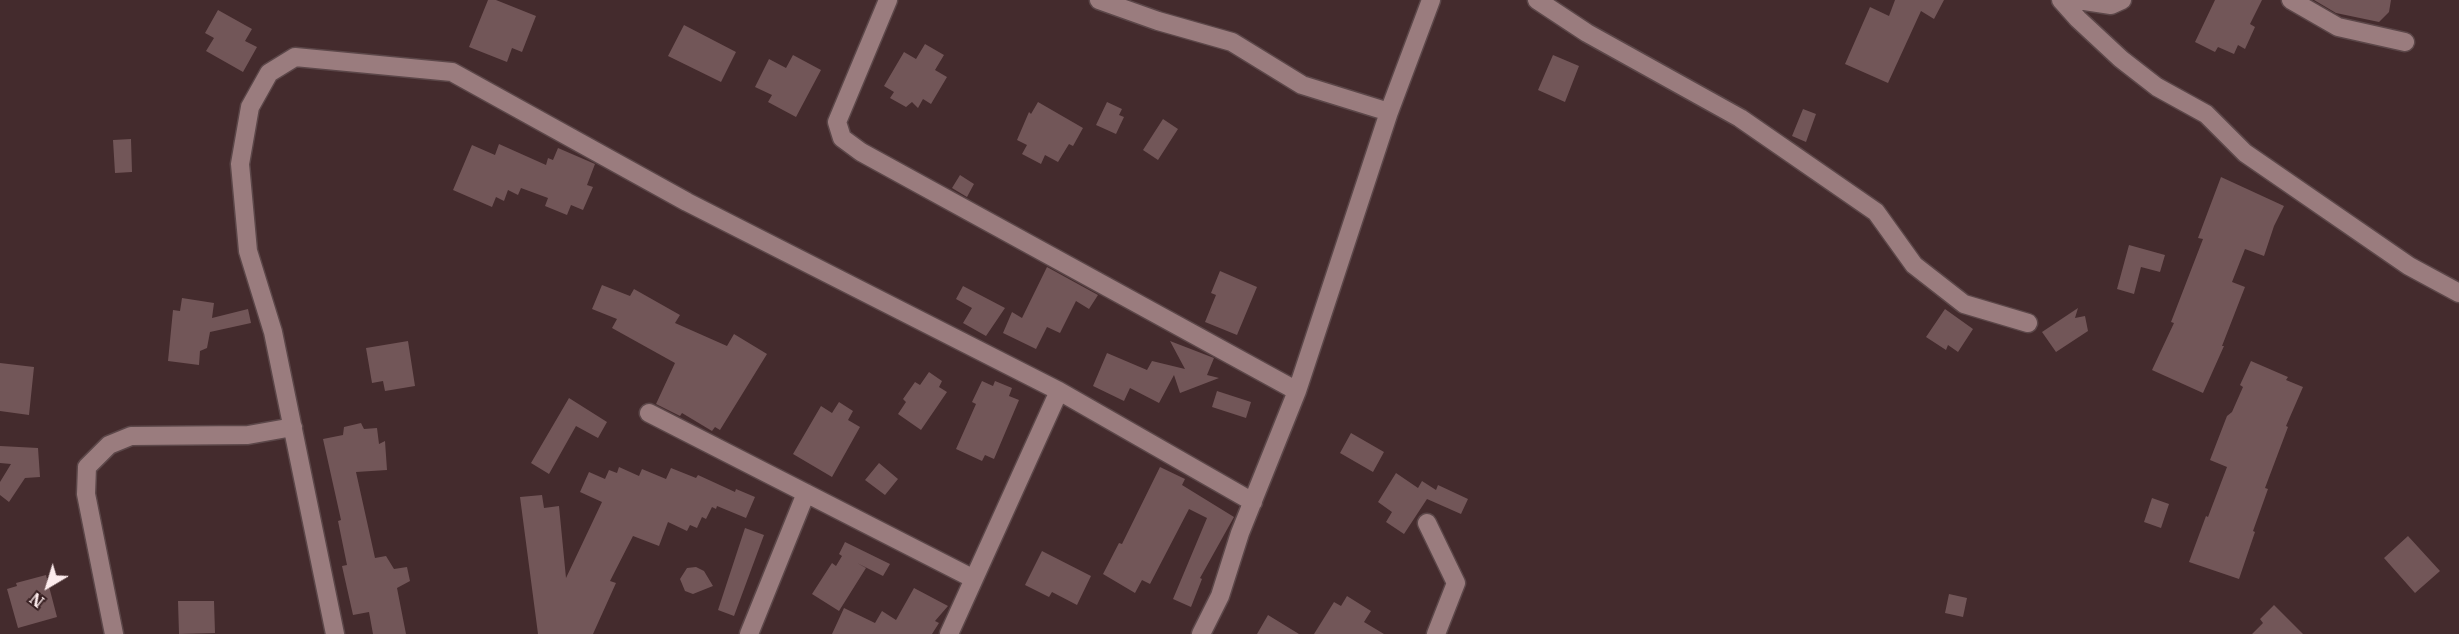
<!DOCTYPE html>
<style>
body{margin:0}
#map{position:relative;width:2459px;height:634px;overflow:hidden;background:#442b2d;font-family:"IBM Plex Serif",serif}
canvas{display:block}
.north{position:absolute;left:18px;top:556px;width:60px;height:60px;-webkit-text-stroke:4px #392123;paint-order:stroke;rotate:218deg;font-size:16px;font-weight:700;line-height:24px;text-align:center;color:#fdeced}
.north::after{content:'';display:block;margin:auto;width:21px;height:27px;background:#fdeced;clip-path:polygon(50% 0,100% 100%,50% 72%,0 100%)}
</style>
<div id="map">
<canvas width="2459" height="634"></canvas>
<div class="north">N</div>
</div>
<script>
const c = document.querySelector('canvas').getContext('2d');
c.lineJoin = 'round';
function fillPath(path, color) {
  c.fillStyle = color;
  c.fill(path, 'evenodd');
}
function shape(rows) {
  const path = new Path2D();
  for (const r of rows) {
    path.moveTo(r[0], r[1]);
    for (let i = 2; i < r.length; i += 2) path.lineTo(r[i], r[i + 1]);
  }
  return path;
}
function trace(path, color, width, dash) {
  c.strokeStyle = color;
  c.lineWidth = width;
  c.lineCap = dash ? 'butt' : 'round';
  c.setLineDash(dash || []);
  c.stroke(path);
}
fillPath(shape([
 [488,0,496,0,536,16,522,52,512,48,507,62,469,47],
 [1895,0,1944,0,1934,19,1921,11,1888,83,1845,64,1870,7,1889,16],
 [2215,0,2262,0,2250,24,2255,27,2245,49,2238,45,2234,54,2218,47,2215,52,2195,42],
 [2314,0,2391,0,2389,12,2379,22,2336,13],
 [218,10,252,29,245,41,257,47,243,72,206,51,214,38,205,33],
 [684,25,736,52,721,82,668,56],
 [925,44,944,55,935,70,947,77,931,104,923,99,918,108,912,102,906,107,890,98,894,92,884,86,904,52,916,59],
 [793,55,821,70,796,117,768,102,772,95,755,87,769,59,786,68],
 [1553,55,1579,66,1565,102,1538,90],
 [1038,102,1083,128,1073,146,1069,144,1058,162,1045,155,1041,164,1022,154,1027,145,1017,140,1029,112,1031,114],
 [1107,102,1122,109,1119,115,1124,117,1116,134,1096,125],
 [1803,109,1816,114,1806,142,1792,136],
 [1163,119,1178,129,1158,160,1143,150],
 [131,139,132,172,115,173,113,140],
 [499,144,546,165,548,158,553,160,558,148,595,164,587,185,593,187,583,210,571,205,567,215,545,206,548,198,521,188,518,195,508,190,504,201,496,197,492,207,453,190,472,145,495,155],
 [960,175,974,184,967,197,952,188],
 [2221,177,2284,206,2274,226,2264,256,2245,249,2232,282,2245,287,2222,346,2224,346,2203,393,2152,370,2174,323,2171,322,2203,239,2198,238],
 [2129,245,2165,255,2160,272,2141,267,2134,294,2117,289],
 [1047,267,1098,295,1089,309,1076,301,1060,333,1047,327,1036,349,1003,333,1012,312,1022,318],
 [1220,271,1257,287,1237,335,1205,322,1216,295,1211,293],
 [602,285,630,296,634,289,680,315,675,323,727,346,734,334,767,354,720,430,715,427,712,431,682,413,680,416,656,404,675,363,612,328,617,319,592,309],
 [963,286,1005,308,986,336,963,323,972,308,956,299],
 [182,298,214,303,212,318,248,309,251,323,210,332,207,348,200,351,199,365,168,361,173,310,180,311],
 [2078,308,2075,318,2085,316,2088,331,2056,352,2042,332],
 [1945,309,1973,329,1958,352,1948,345,1946,350,1926,337],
 [408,341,415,386,385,391,383,381,372,383,366,348],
 [1170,341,1214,358,1207,375,1219,378,1180,393,1174,375,1159,403,1130,388,1124,401,1093,386,1107,353,1147,370,1152,361,1185,369],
 [2251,361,2288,377,2286,380,2303,387,2286,426,2288,427,2265,488,2268,489,2253,531,2255,532,2239,579,2189,562,2206,516,2208,517,2227,467,2210,460,2227,416,2232,412,2243,387,2240,385],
 [0,363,34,367,29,415,0,411],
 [929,372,942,381,939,387,947,392,921,430,898,414,906,402,903,399,915,382,920,385],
 [982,381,993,386,995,381,1012,388,1009,396,1019,400,994,459,985,455,982,461,956,449,976,404,972,402],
 [1217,391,1251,402,1246,418,1212,407],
 [569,398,607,422,598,438,576,426,549,474,531,463],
 [839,402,853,411,848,420,860,427,832,477,793,454,821,406,832,413],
 [361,423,364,429,377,428,379,444,385,441,387,470,356,472,375,558,386,556,394,569,407,567,410,581,397,588,406,634,373,634,369,612,353,615,342,566,347,565,338,521,341,520,323,439,343,435,344,427],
 [1351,433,1384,452,1373,472,1340,453],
 [0,446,38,448,40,477,25,478,9,502,0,495,0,482,11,464,0,463],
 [879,463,898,479,885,495,865,480],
 [619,467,639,476,642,469,666,479,671,468,696,478,698,475,735,492,736,489,755,497,746,518,717,506,716,509,712,507,706,519,702,517,697,528,690,525,687,531,668,522,659,546,633,536,610,581,616,583,593,634,538,634,520,497,542,495,544,508,559,506,566,578,602,502,580,492,589,472,605,479,609,470,617,473],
 [1160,467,1185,479,1182,485,1234,517,1200,578,1202,579,1191,607,1173,599,1207,518,1189,509,1150,584,1142,580,1135,593,1103,574,1119,543,1122,544],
 [1396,473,1418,488,1422,481,1436,490,1438,485,1468,499,1461,514,1427,499,1404,534,1386,522,1392,512,1378,502],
 [2152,498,2169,504,2161,528,2144,522],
 [745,528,764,535,734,616,718,610],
 [2408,536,2440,571,2415,593,2384,558],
 [845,542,890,564,883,576,857,563,866,568,839,611,812,594,832,563,836,566,842,556,839,554],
 [1042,551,1091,576,1077,605,1052,592,1049,597,1025,585],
 [696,567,704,571,713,586,693,594,685,591,680,579,687,568],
 [46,575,57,617,18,628,7,589,17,586,16,583],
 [914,588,948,606,935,621,939,623,932,634,832,634,844,608,875,623,882,611,896,620],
 [1949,594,1967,598,1963,617,1945,613],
 [1347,596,1371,611,1364,622,1384,634,1314,634,1334,602,1341,606],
 [178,601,214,601,215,633,179,634],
 [2274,605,2303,634,2252,634,2263,623,2260,619],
 [1268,615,1299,634,1257,634]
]), '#725658');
const street = shape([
 [888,0,837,122,842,138,861,152,1297,391],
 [1099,0,1158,21,1232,42,1302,85,1389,112],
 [1537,0,1587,33,1740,118,1876,212,1914,265,1964,304,2028,323],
 [2061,0,2078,19,2121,59,2157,87,2206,114,2245,153,2409,266,2459,293],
 [2078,0,2111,5,2122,0],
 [2291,0,2338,27,2405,42],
 [649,413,974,579],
 [1427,523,1456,583,1436,634],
 [114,634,86,494,87,467,109,445,131,436,248,435,293,427],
 [335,634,273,332,248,251,240,164,250,107,269,73,295,57,452,72,687,202,1059,391,1253,502],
 [749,634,806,493],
 [949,634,1059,391],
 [1201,634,1220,596,1240,533,1297,391,1389,112,1431,0]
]);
trace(street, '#5c4749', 21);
trace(street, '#9a7c7e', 18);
</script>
